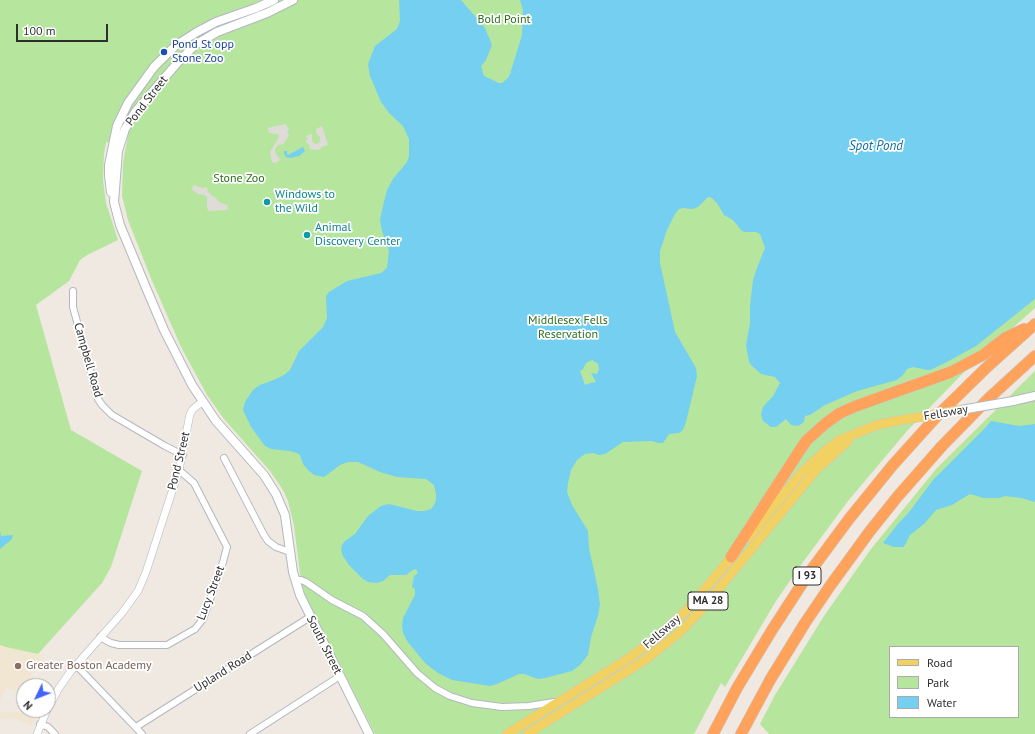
<!DOCTYPE html>
<style>
body{margin:0}
#map{position:relative;width:1035px;height:734px;overflow:hidden;background:#efe9e1;font-family:"PT Sans",sans-serif}
canvas{display:block}
.legend{position:absolute;left:889px;top:646px;width:130px;height:72px;box-sizing:border-box;background:#fff;border:1px solid #ababab;margin:0;padding:5px 7px;list-style:none;font-size:12px;color:#2e2e2e}
.legend li{display:flex;align-items:center;gap:8px;height:20px}
.legend b{width:20px;border:1px solid #ababab}
.north{position:absolute;left:16px;top:678px;width:40px;height:40px;box-sizing:border-box;background:#fff;border:1px solid #ababab;border-radius:50%;rotate:227deg;font-size:11px;font-weight:700;line-height:16px;text-align:center;color:#2e2e2e}
.north::after{content:'';display:block;margin:auto;width:14px;height:18px;background:#4264fb;clip-path:polygon(50% 0,100% 100%,50% 72%,0 100%)}
.scale{position:absolute;left:16px;top:24px;width:92px;height:18px;box-sizing:border-box;border:2px solid #2e2e2e;border-top:0;padding-left:5px;font-size:12px;line-height:14px;white-space:nowrap;color:#2e2e2e;-webkit-text-stroke:3px #fff;paint-order:stroke}
</style>
<div id="map">
<canvas width="1035" height="734"></canvas>
<ul class="legend">
<li><b style="height:5px;background:#f2d163"></b>Road</li>
<li><b style="height:11px;background:#b6e59e"></b>Park</li>
<li><b style="height:11px;background:#75cff0"></b>Water</li>
</ul>
<div class="north">N</div>
<div class="scale">100 m</div>
</div>
<script>
const c = document.querySelector('canvas').getContext('2d');
c.lineJoin = 'round';
function fillPath(path, color) {
  c.fillStyle = color;
  c.fill(path, 'evenodd');
}
function shape(rows) {
  const path = new Path2D();
  for (const r of rows) {
    path.moveTo(r[0], r[1]);
    for (let i = 2; i < r.length; i += 2) path.lineTo(r[i], r[i + 1]);
  }
  return path;
}
function trace(path, color, width, dash) {
  c.strokeStyle = color;
  c.lineWidth = width;
  c.lineCap = dash ? 'butt' : 'round';
  c.setLineDash(dash || []);
  c.stroke(path);
}
function write(font, color, halo, rows, align = 'center') {
  c.font = font + ' "PT Sans",sans-serif';
  c.lineWidth = 3.5;
  c.setLineDash([]);
  c.textBaseline = 'middle';
  c.strokeStyle = halo;
  c.fillStyle = color;
  for (const [text, x, y, turn = 0] of rows) {
    c.save();
    c.translate(x, y);
    c.rotate((+turn || 0) * Math.PI / 180);
    c.textAlign = isNaN(turn) ? turn : align;
    if (halo) c.strokeText(text, 0, 0);
    c.fillText(text, 0, 0);
    c.restore();
  }
}
fillPath(shape([
 [0,645,43,655,30,676,52,687,48,695,48,686,24,686,24,695,6,687,0,701],
 [0,712,15,712,35,718,32,726,13,718,0,719]
]), '#f0e6d1');
fillPath(shape([
 [0,0,1035,0,1035,308,969,367,907,431,848,501,803,562,776,601,725,687,721,683,694,734,375,734,305,595,301,581,294,526,288,501,283,490,270,471,224,419,207,395,181,347,150,276,128,220,122,196,123,163,128,135,106,143,104,154,103,180,106,203,118,240,87,255,80,260,69,281,36,305,71,430,142,471,111,567,102,583,38,654,6,647,0,645],
 [1035,371,1035,734,769,734,760,724,775,695,824,616,871,549,937,468],
 [890,647,1018,647,1018,717,890,717]
]), '#b6e59e');
fillPath(shape([
 [286,124,289,130,287,131,289,136,283,144,278,145,275,149,275,152,280,160,276,163,272,162,270,152,279,137,278,134,269,133,268,128],
 [322,126,328,145,321,147,321,149,315,150,310,149,310,146,305,141,308,140,306,136,310,134,312,135,312,141,315,144,319,143,320,140,320,137,316,133,316,129],
 [194,185,203,188,205,187,208,188,207,190,212,196,215,197,219,202,227,205,228,208,227,210,208,211,207,206,207,197,204,195,198,194,191,189]
]), '#dfdcd8');
fillPath(shape([
 [399,0,461,0,485,28,492,45,486,60,481,66,484,76,499,83,502,83,508,78,510,74,522,35,523,10,520,0,1035,0,1035,299,976,346,945,363,930,370,927,370,913,367,907,369,903,375,897,380,857,391,825,405,810,415,805,416,804,422,798,426,791,425,786,419,776,427,771,427,763,421,761,415,763,407,773,396,780,383,775,377,761,374,752,366,749,362,746,345,750,323,750,306,753,280,757,268,765,248,760,234,756,232,744,232,741,230,733,220,724,215,717,203,712,198,708,197,698,207,692,209,683,208,679,209,675,214,667,230,660,251,660,263,675,332,696,368,697,376,686,422,683,430,679,433,669,434,663,443,659,443,651,441,623,442,605,454,599,455,593,453,585,454,577,460,571,470,568,483,567,492,572,505,588,531,589,548,598,589,600,605,598,616,591,637,588,655,580,665,572,671,545,678,538,679,524,674,519,674,497,684,490,686,452,680,438,673,425,663,407,641,403,633,402,626,403,618,415,595,415,589,412,587,414,576,418,573,416,569,413,570,406,575,390,575,383,581,377,583,368,582,363,579,349,565,343,556,341,550,342,545,345,541,355,534,368,516,381,506,389,504,417,511,424,511,431,509,434,505,436,500,436,494,434,485,426,479,397,477,380,472,358,462,348,462,340,465,324,477,314,475,309,471,303,464,300,455,297,453,290,451,271,449,265,446,251,427,243,410,245,402,253,390,260,385,276,379,284,375,290,370,299,351,323,327,327,318,326,296,329,292,347,281,381,273,387,268,389,251,382,231,380,220,383,206,387,190,393,179,407,162,409,156,409,139,403,126,389,113,381,102,370,76,368,64,375,46,397,29,400,21],
 [592,360,598,364,599,369,597,374,591,373,596,382,590,383,585,385,580,371,583,369,586,363],
 [303,147,305,151,299,156,290,158,288,157,287,158,284,154,284,151,287,151,287,154,288,155],
 [991,421,1019,426,1035,424,1035,502,1021,498,1005,496,999,498,984,498,970,494,952,505,936,510,924,524,910,535,905,545,903,547,894,547,883,543,897,525,910,511,933,480,985,428],
 [0,531,1,536,13,535,12,539,0,549]
]), '#75cff0');
const minor = shape([
 [73,291,73,307,98,399,102,405,112,415,165,446,183,455],
 [224,458,264,535,268,541,276,547,290,552],
 [295,581,301,580,306,582,332,600,363,616,383,634,417,673,435,688,450,696,472,703,502,707,529,706,554,702],
 [100,637,111,643,119,645,167,645,195,629,203,619,223,562,227,547,194,483,179,470],
 [76,665,142,734],
 [40,724,48,727,55,734],
 [136,727,310,617],
 [250,734,340,676]
]);
const tertiary = shape([
 [48,708,59,688,71,671,122,613,138,591,146,572,179,470,190,414,193,409,202,402],
 [37,734,47,710]
]);
const secondary = shape([
 [293,0,267,13,217,32,195,45,179,61,136,111,125,129,118,151,114,202,120,225,147,290,164,330,192,385,216,421,264,475,276,494,285,515,293,572,300,595,369,734],
 [111,192,109,176,109,165,117,126,128,103,154,67,175,46,197,32,216,22,256,8,274,0],
 [1013,401,1035,396]
]);
const primary = shape([
 [748,538,802,472,826,450,838,441,852,435,877,425,896,421],
 [507,734,629,658,655,639,687,610,736,552],
 [527,734,645,660,680,632,703,608,817,469,848,441]
]);
const motorway = shape([
 [731,557,800,450,807,440,826,423,840,413,856,406,951,372,983,355,1005,338,1024,329],
 [713,734,737,688,772,630,809,573,849,519,892,466,937,416,986,368,1035,324],
 [741,734,770,680,805,623,830,586,870,531,898,496,942,446,989,398,1035,356]
]);
trace(minor, '#b4b7c1', 8);
trace(tertiary, '#b4b7c1', 8);
trace(secondary, '#b4b7c1', 10);
trace(primary, '#c9c9c9', 10);
trace(motorway, '#c9c9c9', 12);
trace(minor, '#fff', 6);
trace(tertiary, '#fff', 7);
trace(secondary, '#fff', 8);
trace(primary, '#f2d163', 9);
trace(motorway, '#ffa35c', 11);
const secondaryBridge = shape([
 [961,410,1013,401]
]);
const primaryBridge = shape([
 [896,421,961,410]
]);
trace(secondaryBridge, '#b4b7c1', 10, []);
trace(primaryBridge, '#c9c9c9', 10, []);
trace(secondaryBridge, '#fff', 8);
trace(primaryBridge, '#f2d163', 9);
for (const [x, y, r, color] of [
 [164,52,4,"#1a4fb4"],
 [267,202,4,"#0f9aa8"],
 [307,235,4,"#0f9aa8"],
 [18,666,4,"#8d6e63"]
]) {
  const dot = new Path2D();
  dot.arc(x, y, r, 0, 2 * Math.PI);
  c.fillStyle = color;
  c.fill(dot);
  trace(dot, '#fff', 1.5);
}
for (const [x, y, w] of [
 [807,576,28],
 [708,601,40]
]) {
  const box = new Path2D();
  box.roundRect(x - w / 2, y - 9, w, 18, 3);
  c.fillStyle = '#fff';
  c.fill(box);
  trace(box, '#2e2e2e', 1);
}
write('bold 11px', '#2e2e2e', null, [
 ["I 93",807,576],
 ["MA 28",708,601]
]);
write('12px', '#2c6e1b', '#fff', [
 ["Bold Point",504,20],
 ["Stone Zoo",239,179],
 ["Middlesex Fells",568,321],
 ["Reservation",568,335]
]);
write('12px', '#164399', '#fff', [
 ["Pond St opp",172,45],
 ["Stone Zoo",172,59]
], 'left');
write('12px', '#2e2e2e', '#fff', [
 ["Pond Street",147,101,-52],
 ["Campbell Road",88,360,74],
 ["Fellsway",946,413,-10],
 ["Pond Street",179,461,-76],
 ["Lucy Street",211,593,-69],
 ["Fellsway",662,632,-41],
 ["South Street",324,645,63],
 ["Upland Road",223,672,-32]
]);
write('12px', '#0d838f', '#fff', [
 ["Windows to",275,195],
 ["the Wild",275,209],
 ["Animal",315,228],
 ["Discovery Center",315,242]
], 'left');
write('12px', '#785e54', '#fff', [
 ["Greater Boston Academy",26,666]
], 'left');
write('italic 13px', '#0d6fa3', '#fff', [
 ["Spot Pond",876,146]
]);
</script>
